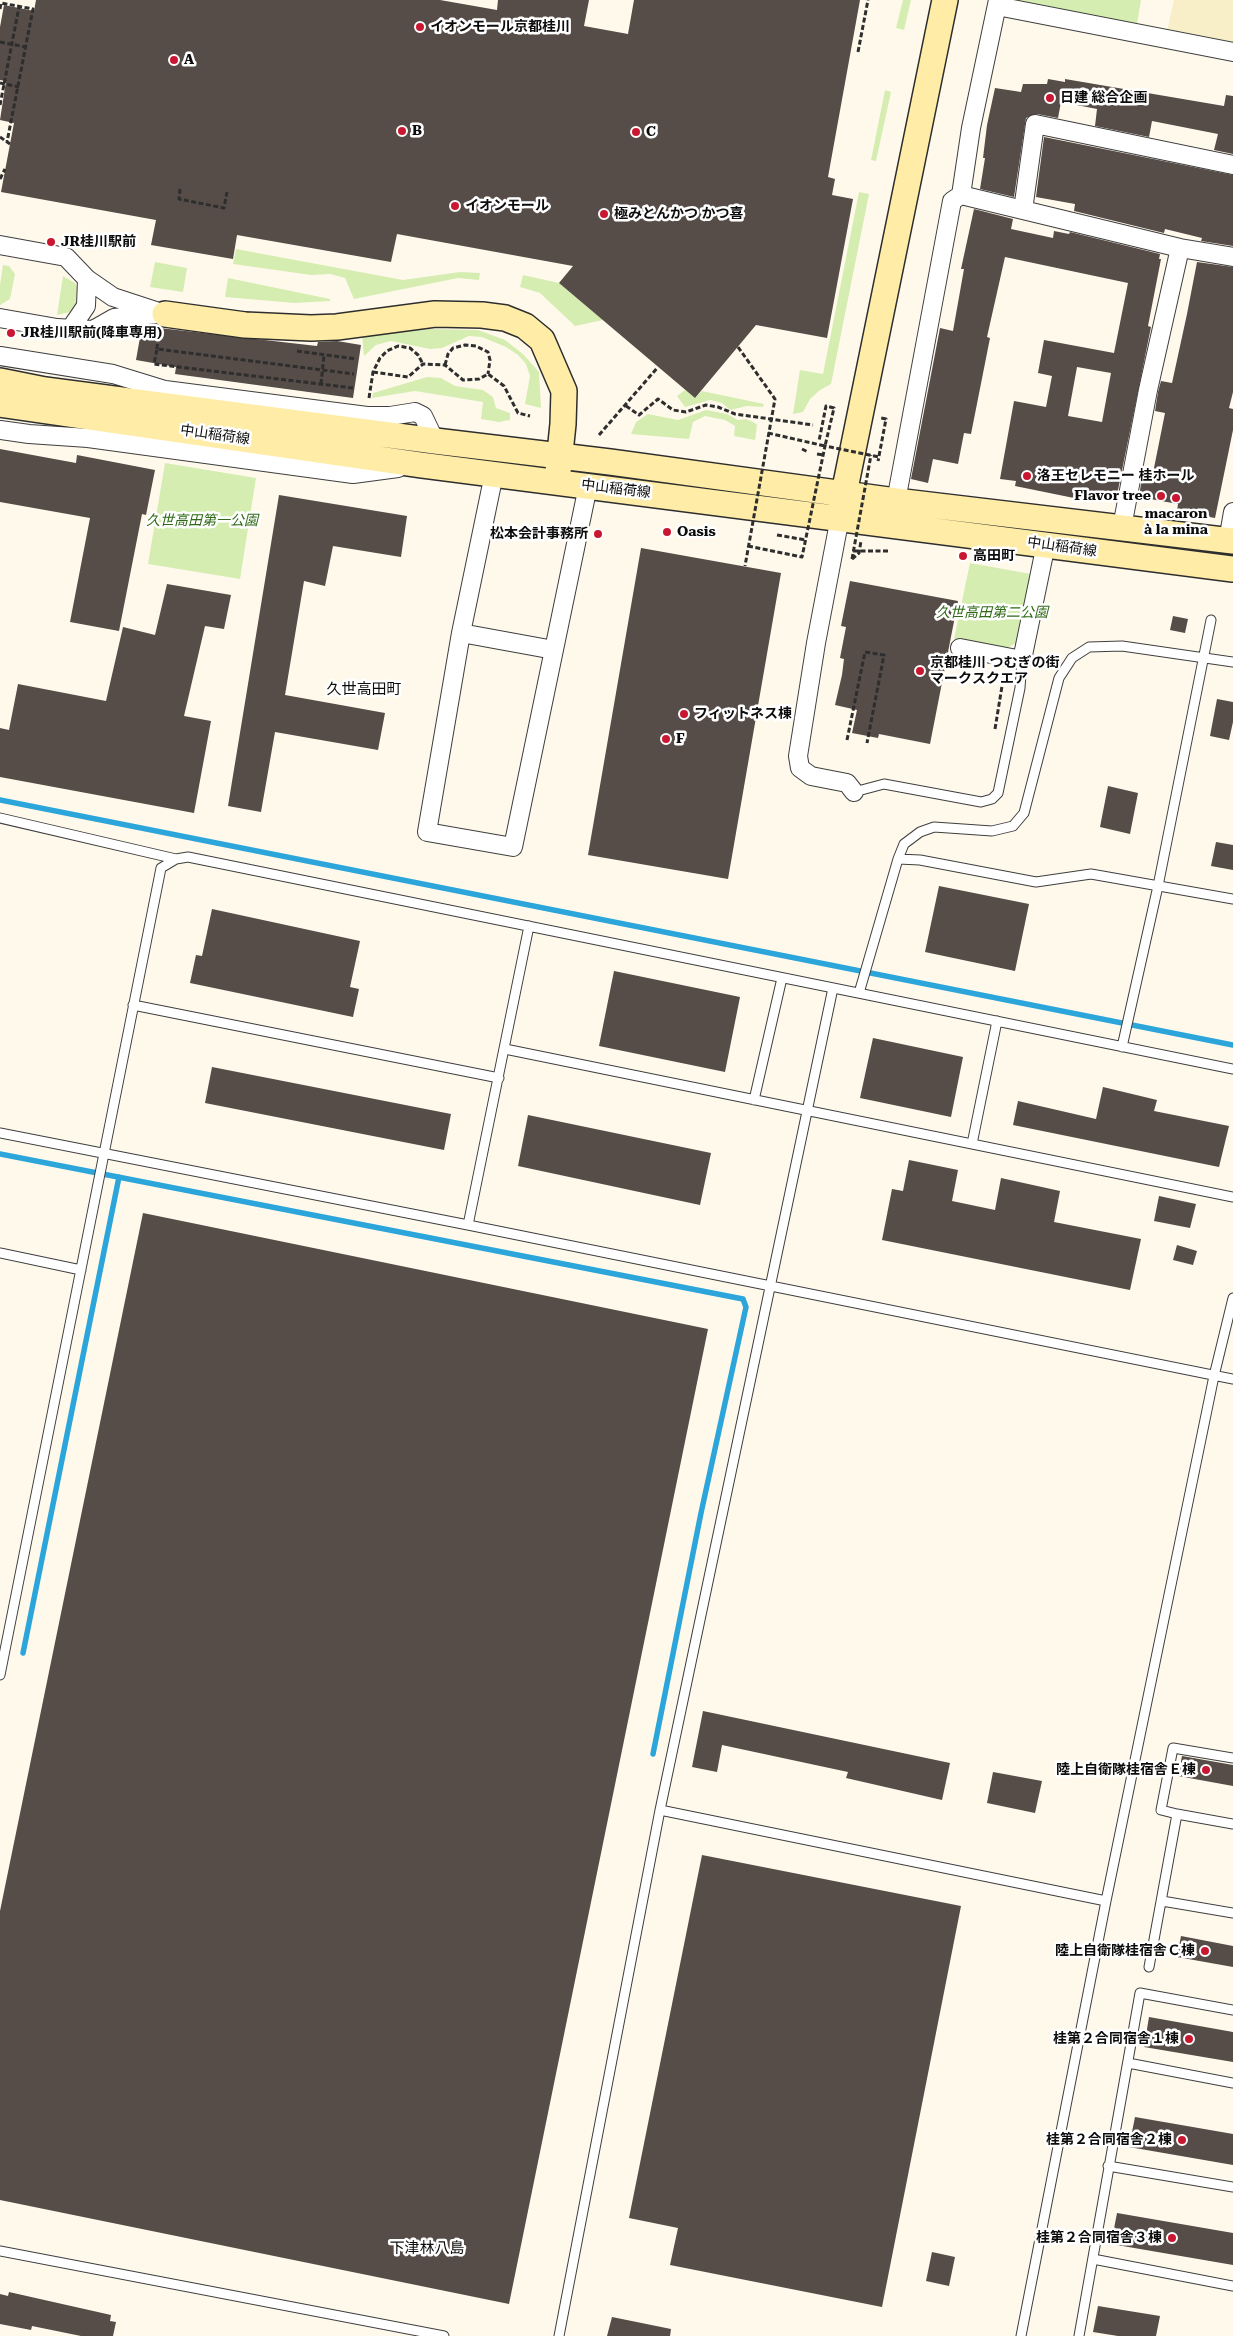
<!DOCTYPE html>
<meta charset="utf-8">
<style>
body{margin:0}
canvas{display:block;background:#fff9ec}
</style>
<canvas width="1233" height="2336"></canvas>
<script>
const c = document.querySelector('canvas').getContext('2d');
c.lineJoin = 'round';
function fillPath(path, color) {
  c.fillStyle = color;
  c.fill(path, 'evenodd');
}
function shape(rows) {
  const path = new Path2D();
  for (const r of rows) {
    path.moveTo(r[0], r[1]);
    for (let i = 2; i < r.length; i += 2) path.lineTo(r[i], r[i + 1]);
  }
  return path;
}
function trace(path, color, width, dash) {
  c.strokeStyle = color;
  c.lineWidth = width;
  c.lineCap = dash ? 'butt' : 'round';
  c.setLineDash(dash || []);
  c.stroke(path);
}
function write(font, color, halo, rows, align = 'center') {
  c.font = font + ' "Roboto Serif","Noto Sans JP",serif';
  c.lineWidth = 5;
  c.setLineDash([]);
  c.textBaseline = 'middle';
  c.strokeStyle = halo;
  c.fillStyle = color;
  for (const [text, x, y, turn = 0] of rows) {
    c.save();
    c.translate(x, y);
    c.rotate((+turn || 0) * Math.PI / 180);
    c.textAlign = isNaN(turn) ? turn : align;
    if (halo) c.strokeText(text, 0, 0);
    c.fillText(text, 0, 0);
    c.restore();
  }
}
fillPath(shape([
 [1174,0,1233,0,1233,43,1167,31]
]), '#f8efc9');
fillPath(shape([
 [903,0,911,0,904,30,896,28],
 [1008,0,1141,0,1137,24],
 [885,90,891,92,876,161,871,160],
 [859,192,869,194,831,384,820,390,810,399,803,412,793,414,800,370,823,374],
 [236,249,403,280,460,272,480,273,479,280,458,278,354,299,345,278,330,274,311,275,233,264],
 [155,262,187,268,183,292,150,287],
 [3,265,9,266,15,274,10,299,0,305,0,285],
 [523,275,559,283,603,320,575,326,540,293,520,287],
 [63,276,75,283,78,289,78,302,70,312,57,315],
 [228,278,330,299,330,301,294,303,225,297],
 [429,329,478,330,505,340,523,354,539,372,541,408,525,404,530,376,526,364,518,355,506,347,482,337,469,336,442,348,430,349,391,341,376,345,364,356,362,335],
 [427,377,441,378,455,386,483,390,493,397,496,408,510,413,510,420,499,422,481,419,483,402,415,391,372,398,373,393],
 [685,390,695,398,702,391,764,404,763,407,747,406,730,410,722,403,710,400,685,407,677,396],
 [706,410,727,414,738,420,746,419,755,423,757,425,755,440,734,436,735,426,725,420,705,416,693,422,689,439,631,434,636,422,648,414,678,420],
 [165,463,256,478,240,579,148,564],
 [970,563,1031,574,1019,641,1006,649,954,639]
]), '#d6edb2');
trace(shape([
 [0,800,1233,1045],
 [0,1154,743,1299,746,1307,701,1513,653,1754],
 [23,1653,119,1177]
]), '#2ba5da', 5.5);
fillPath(shape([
 [36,0,440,0,497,10,498,0,589,0,584,26,628,34,634,0,860,0,828,177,835,179,832,195,853,199,827,338,756,325,695,398,559,283,573,266,397,234,391,262,237,235,233,259,151,245,156,220,1,192,14,123,0,120,6,81,0,80,0,27,4,5,34,11],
 [1048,79,1065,82,1065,79,1224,106,1226,95,1233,96,1233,154,1214,150,1218,134,1152,121,1149,137,1095,126,1097,109,1061,102,1058,118,1037,114,1026,118,1014,197,980,189,985,158,983,158,987,125,995,88,1021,92,1023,84,1047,84],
 [1044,137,1233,175,1233,246,1201,241,1202,238,1165,229,1164,233,1074,211,1075,204,1036,197],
 [974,209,1013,219,1011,229,1053,238,1054,231,1069,234,1070,232,1160,254,1159,259,1161,259,1148,326,1151,327,1116,500,1075,492,1074,498,1015,486,1016,481,1000,479,1014,401,1046,407,1052,376,1038,373,1044,340,1114,353,1128,283,1005,257,987,337,990,338,971,434,964,433,958,464,933,459,928,483,911,479,940,328,953,331,964,269,961,269],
 [1077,367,1111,373,1102,422,1068,416],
 [1197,262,1233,267,1233,392,1229,408,1233,409,1233,430,1215,518,1177,511,1178,504,1139,497,1142,477,1152,478,1165,413,1155,411,1158,392,1161,381,1172,383,1187,314],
 [142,326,317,346,318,342,337,341,361,345,353,398,175,374,176,367,136,360],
 [0,449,76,463,77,455,155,470,146,515,142,514,119,631,70,622,90,518,0,502],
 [279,495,407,516,401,557,333,546,325,586,304,581,285,695,385,713,378,750,275,732,261,812,228,806],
 [641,548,781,573,728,879,588,855],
 [850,581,958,601,930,744,879,734,878,738,852,733,857,710,835,705,842,675,844,659,840,658,846,627,841,626],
 [167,584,231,595,224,629,205,626,184,716,211,721,194,813,0,777,0,728,9,730,18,684,106,701,123,627,155,635],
 [1173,616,1188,619,1185,633,1170,630],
 [1217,699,1233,702,1233,722,1229,740,1210,736],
 [1108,786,1138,793,1130,834,1100,827],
 [1216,842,1233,845,1233,870,1211,866],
 [939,886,1029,904,1015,971,925,952],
 [212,909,360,941,350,987,359,989,353,1017,190,983,196,955,202,956],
 [614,971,740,997,725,1072,599,1046],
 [873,1038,963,1057,951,1117,860,1098],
 [212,1067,451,1114,444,1150,205,1103],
 [1103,1087,1157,1100,1154,1111,1229,1126,1219,1167,1013,1125,1018,1101,1096,1119],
 [528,1115,711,1153,700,1205,518,1166],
 [909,1160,958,1170,952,1201,995,1210,1001,1178,1060,1191,1054,1222,1141,1239,1130,1290,882,1240,892,1189,903,1191],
 [1159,1196,1196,1204,1190,1228,1154,1221],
 [143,1213,708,1329,509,2304,0,2200,0,1911],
 [1177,1245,1197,1251,1193,1265,1173,1260],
 [703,1711,950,1763,942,1800,846,1778,848,1772,722,1745,717,1772,692,1767],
 [1182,1756,1233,1765,1233,1786,1178,1776],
 [993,1772,1042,1781,1035,1813,987,1803],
 [702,1855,961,1906,882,2307,670,2265,678,2228,629,2218],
 [1181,1936,1233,1946,1233,1967,1177,1957],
 [1149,2017,1233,2032,1233,2062,1144,2047],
 [1135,2117,1233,2134,1233,2165,1129,2147],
 [1117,2213,1233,2233,1233,2265,1111,2244],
 [932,2252,955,2257,949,2286,926,2281],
 [9,2292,111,2315,110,2321,116,2322,113,2336,81,2336,32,2326,31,2330,0,2324,0,2294,8,2296],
 [1098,2306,1160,2316,1156,2336,1118,2336,1093,2332],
 [612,2317,671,2329,670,2336,607,2336]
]), '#564c48');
const lane = shape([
 [854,792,884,784,981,802,992,799,998,793,1020,688,1022,660],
 [0,818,176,859],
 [898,859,920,860,1036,882,1091,874,1233,899],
 [859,993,898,859,904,844,920,832,934,827,992,831,1013,826,1024,813,1059,678,1072,658,1089,647,1122,646,1233,662],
 [133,1005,499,1078],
 [1122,1047,1158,886,1211,620],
 [505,1049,1233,1197],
 [754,1100,782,978],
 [0,1133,468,1225,1233,1379],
 [972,1144,997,1021],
 [468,1225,529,926],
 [0,1253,81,1270],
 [0,1675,161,868,176,859,188,857,1233,1069],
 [660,1810,1106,1901],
 [1177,1814,1161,1810,1173,1748,1233,1758],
 [1162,1901,1233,1913],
 [1149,1967,1177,1814,1233,1824],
 [1128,2063,1233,2083],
 [1108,2166,1233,2187],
 [0,2251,444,2336],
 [1093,2259,1233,2286],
 [559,2336,660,1810,833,988],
 [1021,2336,1106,1901,1214,1376,1233,1298],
 [1079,2336,1140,1993,1233,2010]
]);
const street = shape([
 [997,6,1233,52],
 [961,195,1180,248,1233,257],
 [1023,210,1035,124,1233,165],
 [0,245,66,257,87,279,113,297,165,314],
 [0,318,57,328,93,330,114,318,157,314],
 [71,328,86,306,87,279],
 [0,356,113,374,165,390,367,416,390,416,415,412,423,416,435,441],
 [0,430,29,434,88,438,353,474,398,468],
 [494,474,461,633,427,832,513,847,588,486],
 [896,501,952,201,961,195,971,128,998,0],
 [840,517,816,643,798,756,800,768,811,776,847,783,854,792],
 [1122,527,1148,390,1180,248],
 [1228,541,1233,512],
 [461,633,554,650],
 [960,648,1022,660,1046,544]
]);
const secondary = shape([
 [165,314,245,325,311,328,337,327,435,314,482,315,505,318,525,326,542,340,564,391,563,424,558,472],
 [0,381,45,390,435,441,610,462,896,501,1233,541],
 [0,404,421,465,1233,569],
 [841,508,945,0]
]);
trace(lane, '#3f3f3f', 11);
trace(street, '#3f3f3f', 20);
trace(secondary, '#2e2e2e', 28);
trace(shape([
 [0,9,1,3,33,9,7,142],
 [0,42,26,47],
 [858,52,868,0],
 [0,83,19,87],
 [0,105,19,7],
 [0,137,10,144],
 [0,179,5,169],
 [180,189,179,199,224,208,227,192],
 [157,349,158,334],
 [297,351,356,359],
 [445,365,448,354,453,348,465,345,476,346,488,352,490,360,488,374],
 [373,372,408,377,423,364,445,365,463,380,479,379,488,374,504,386,518,413,530,416],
 [321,384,324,355],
 [353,388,154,364,157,349,354,374],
 [369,398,373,372,380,358,387,351,398,346,410,348,418,355,423,364],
 [626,406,639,415,658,399,673,410,686,412,706,405,718,407,735,414,813,425],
 [768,433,825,446,834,408,826,406,819,441],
 [599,435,658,367],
 [802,449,808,452],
 [817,454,824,455],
 [879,456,886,419,881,418],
 [777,535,806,540],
 [852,559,859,553,861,541],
 [995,729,1004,674],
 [847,740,865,652,884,655,867,743]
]), '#2e2e2e', 3, [5, 2.5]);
trace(lane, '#fff', 9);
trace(street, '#fff', 18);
trace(secondary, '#ffeda7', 25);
trace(shape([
 [738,347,775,399,745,566],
 [748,546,802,557,825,446,879,457,878,461],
 [853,551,890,551],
 [852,559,871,455]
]), '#2e2e2e', 3, [5, 2.5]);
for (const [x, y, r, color] of [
 [420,27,5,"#ca1731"],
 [174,60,5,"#ca1731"],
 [1050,98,5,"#ca1731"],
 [402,131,5,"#ca1731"],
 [636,132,5,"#ca1731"],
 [455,206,5,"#ca1731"],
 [604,214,5,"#ca1731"],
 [51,242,5,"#ca1731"],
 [11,333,5,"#ca1731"],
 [1027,476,5,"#ca1731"],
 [1161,496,5,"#ca1731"],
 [1176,498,5,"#ca1731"],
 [667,532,5,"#ca1731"],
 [598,534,5,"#ca1731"],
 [963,556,5,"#ca1731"],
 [920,671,5,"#ca1731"],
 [684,714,5,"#ca1731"],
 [666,739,5,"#ca1731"],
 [1206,1770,5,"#ca1731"],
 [1205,1951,5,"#ca1731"],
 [1189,2039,5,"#ca1731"],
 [1182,2140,5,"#ca1731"],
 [1172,2238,5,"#ca1731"]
]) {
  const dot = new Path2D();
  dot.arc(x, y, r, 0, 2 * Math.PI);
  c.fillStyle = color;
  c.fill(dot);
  trace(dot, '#fff', 2);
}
write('bold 14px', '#0c0c0c', '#fff', [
 ["イオンモール京都桂川",430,27],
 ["A",184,60],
 ["日建 総合企画",1060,98],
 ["B",412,131],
 ["C",646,132],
 ["イオンモール",465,206],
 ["極みとんかつ かつ喜",614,214],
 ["JR桂川駅前",61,242],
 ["JR桂川駅前(降車専用)",21,333],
 ["洛王セレモニー 桂ホール",1037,476],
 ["Flavor tree",1151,496,"right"],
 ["macaron",1176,514,"center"],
 ["à la mina",1176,530,"center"],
 ["Oasis",677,532],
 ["松本会計事務所",588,534,"right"],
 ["高田町",973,556],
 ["京都桂川 つむぎの街",930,663],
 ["マークスクエア",930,679],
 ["フィットネス棟",694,714],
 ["F",676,739],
 ["陸上自衛隊桂宿舎Ｅ棟",1196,1770,"right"],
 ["陸上自衛隊桂宿舎Ｃ棟",1195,1951,"right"],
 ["桂第２合同宿舎１棟",1179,2039,"right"],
 ["桂第２合同宿舎２棟",1172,2140,"right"],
 ["桂第２合同宿舎３棟",1162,2238,"right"]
], 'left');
write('14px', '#0c0c0c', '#fff', [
 ["中山稲荷線",215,435,8],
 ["中山稲荷線",616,489,7],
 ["中山稲荷線",1062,547,8]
]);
write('italic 14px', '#306a17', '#fff', [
 ["久世高田第一公園",202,521],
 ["久世高田第二公園",992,613]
]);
write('15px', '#0c0c0c', '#fff', [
 ["久世高田町",364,690],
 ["下津林八島",427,2249]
]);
</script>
